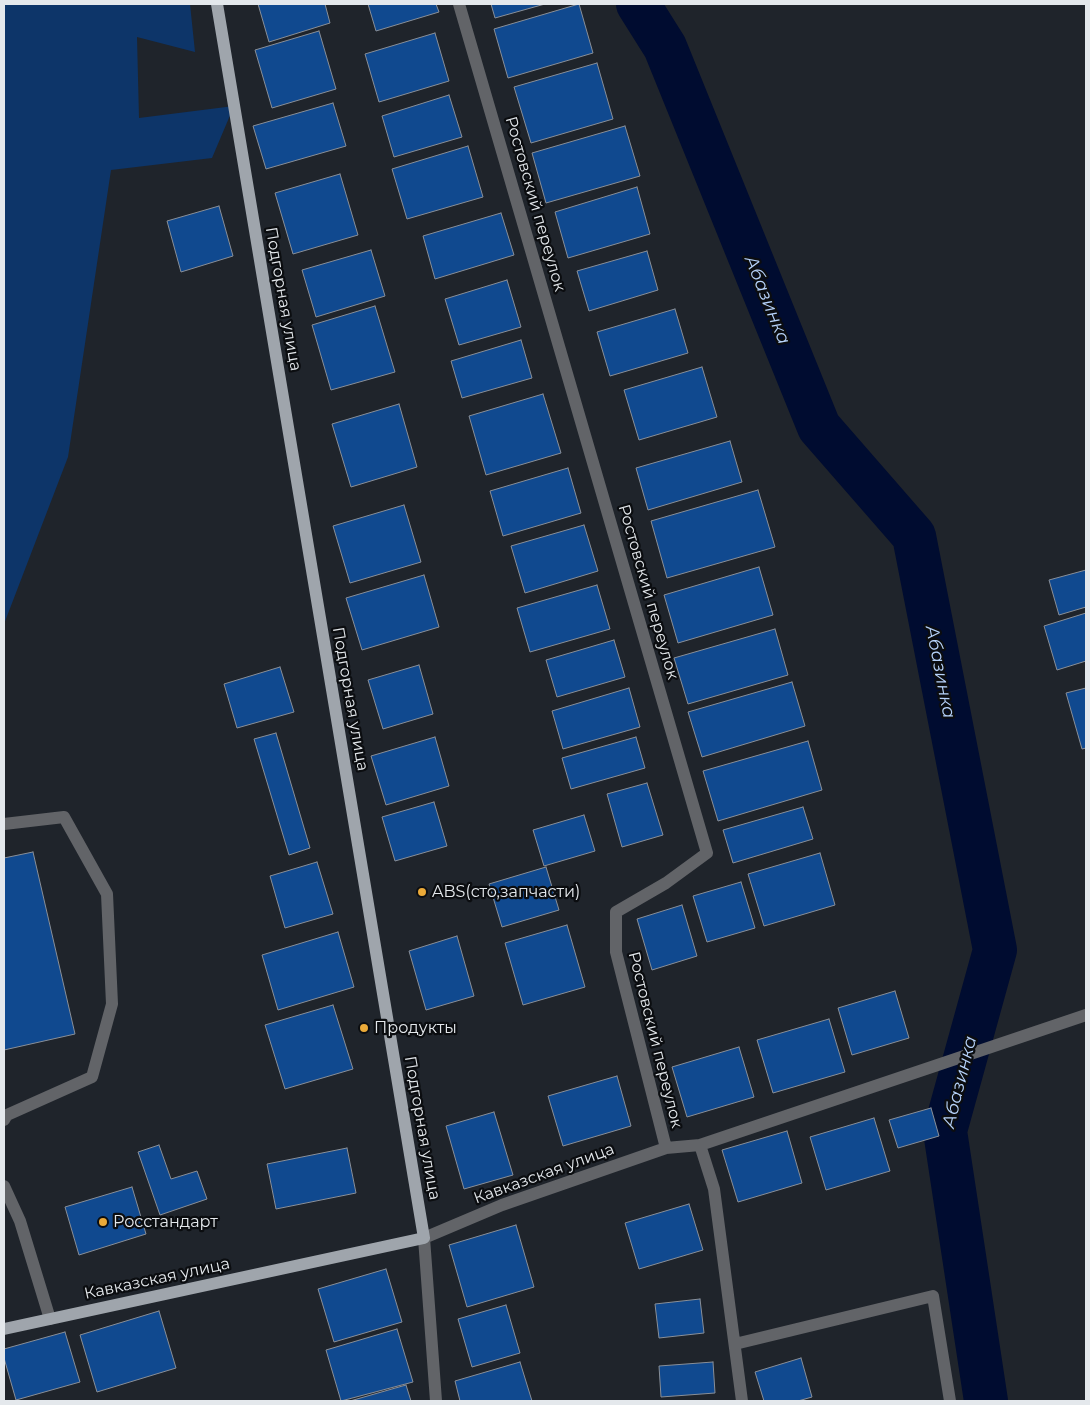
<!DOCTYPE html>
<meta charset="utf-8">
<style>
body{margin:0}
#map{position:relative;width:1090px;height:1405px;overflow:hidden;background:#1f242b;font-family:Montserrat,sans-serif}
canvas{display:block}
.frame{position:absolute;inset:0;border:5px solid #e4e8ec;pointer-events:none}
</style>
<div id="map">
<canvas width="1090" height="1405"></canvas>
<div class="frame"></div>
</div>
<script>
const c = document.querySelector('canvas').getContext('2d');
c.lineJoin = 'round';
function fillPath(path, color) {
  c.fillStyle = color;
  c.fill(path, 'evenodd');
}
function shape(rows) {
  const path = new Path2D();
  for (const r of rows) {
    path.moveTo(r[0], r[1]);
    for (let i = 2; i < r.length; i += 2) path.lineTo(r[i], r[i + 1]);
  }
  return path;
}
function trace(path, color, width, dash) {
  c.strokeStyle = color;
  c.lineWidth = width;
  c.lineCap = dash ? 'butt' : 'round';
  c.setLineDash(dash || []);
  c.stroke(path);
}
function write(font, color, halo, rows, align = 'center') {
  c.font = font + ' Montserrat,sans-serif';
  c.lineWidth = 4.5;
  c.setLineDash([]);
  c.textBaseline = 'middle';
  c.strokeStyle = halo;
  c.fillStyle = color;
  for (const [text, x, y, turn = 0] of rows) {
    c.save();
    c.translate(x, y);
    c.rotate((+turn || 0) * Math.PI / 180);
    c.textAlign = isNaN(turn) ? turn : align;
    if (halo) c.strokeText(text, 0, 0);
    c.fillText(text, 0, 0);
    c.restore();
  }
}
fillPath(shape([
 [4,4,190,4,195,52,137,37,139,118,234,106,212,158,111,170,68,457,4,624]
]), '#0d3569');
trace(shape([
 [638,4,665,47,819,427,914,536,995,950,945,1131,986,1401]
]), '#000c30', 44);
const building = shape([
 [258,4,325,4,330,23,269,42,258,4],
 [368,4,436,4,439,12,376,31,368,4],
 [491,4,545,4,495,18,491,4],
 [579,4,593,53,508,78,494,29,579,4],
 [319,31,336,89,272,108,255,50,319,31],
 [435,33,449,81,379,102,365,54,435,33],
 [597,63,613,119,531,143,514,87,597,63],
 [449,95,462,137,394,157,382,116,449,95],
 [333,103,346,146,266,169,253,126,333,103],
 [625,126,640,176,546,203,532,153,625,126],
 [468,146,483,197,407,219,392,169,468,146],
 [340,174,358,235,293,254,275,193,340,174],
 [637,187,650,234,568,258,555,212,637,187],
 [219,206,233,256,181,272,167,221,219,206],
 [501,213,514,255,435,279,423,236,501,213],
 [371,250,385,296,316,317,302,270,371,250],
 [647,251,658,290,589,311,577,271,647,251],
 [507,280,521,327,459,345,445,299,507,280],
 [375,306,395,372,331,390,312,325,375,306],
 [675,309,688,353,610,376,597,332,675,309],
 [521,340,532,378,462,398,451,361,521,340],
 [702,367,717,417,639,440,624,390,702,367],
 [543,394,561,453,486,475,469,416,543,394],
 [399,404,417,467,351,487,332,424,399,404],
 [730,441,742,482,648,510,636,468,730,441],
 [568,468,581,513,503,536,490,491,568,468],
 [758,490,775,547,667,578,651,521,758,490],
 [404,505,421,562,350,583,333,526,404,505],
 [584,525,598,571,525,593,511,546,584,525],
 [759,567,773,615,678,643,664,595,759,567],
 [1086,570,1086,607,1059,615,1049,580,1086,570],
 [424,575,439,627,362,650,346,598,424,575],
 [597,585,610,629,530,652,517,608,597,585],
 [1086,613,1086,661,1057,670,1044,626,1086,613],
 [775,629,788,675,688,704,674,658,775,629],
 [614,640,625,677,557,697,546,660,614,640],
 [419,665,433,714,383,729,368,680,419,665],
 [280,667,294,712,237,728,224,684,280,667],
 [792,682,805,726,702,757,688,712,792,682],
 [629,688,640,727,563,749,552,711,629,688],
 [1086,688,1086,748,1082,749,1066,693,1086,688],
 [276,733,310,848,289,855,254,739,276,733],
 [435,737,449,786,386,805,371,756,435,737],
 [636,737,645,768,571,789,562,758,636,737],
 [808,741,822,790,718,821,703,771,808,741],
 [647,783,663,835,622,847,607,794,647,783],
 [434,802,447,846,395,861,382,817,434,802],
 [803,807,813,839,733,863,723,830,803,807],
 [584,815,595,851,544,866,533,830,584,815],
 [33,852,75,1034,4,1050,4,858,33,852],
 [820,853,835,905,764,926,748,874,820,853],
 [317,862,333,914,285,928,270,876,317,862],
 [546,867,559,910,502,927,489,884,546,867],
 [741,882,755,928,707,942,693,896,741,882],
 [682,905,697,956,652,970,637,919,682,905],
 [567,925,585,987,523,1005,505,943,567,925],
 [338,932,354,987,278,1010,262,955,338,932],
 [457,936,474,996,426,1010,409,951,457,936],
 [895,991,909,1038,852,1055,838,1008,895,991],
 [333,1005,353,1069,285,1089,265,1025,333,1005],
 [829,1019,845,1072,773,1093,757,1040,829,1019],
 [739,1047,754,1097,687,1117,672,1067,739,1047],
 [617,1076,631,1126,563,1146,548,1096,617,1076],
 [931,1108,939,1136,898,1148,889,1120,931,1108],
 [494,1112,513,1175,464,1189,446,1126,494,1112],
 [874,1118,890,1171,826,1190,810,1137,874,1118],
 [787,1131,802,1183,738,1202,722,1150,787,1131],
 [159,1145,171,1179,197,1171,207,1199,160,1215,138,1152,159,1145],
 [347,1148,356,1193,276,1209,267,1164,347,1148],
 [132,1187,146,1234,79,1255,65,1207,132,1187],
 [689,1204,703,1250,639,1269,625,1223,689,1204],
 [516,1225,534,1287,467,1307,449,1245,516,1225],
 [386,1269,402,1322,334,1342,318,1289,386,1269],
 [700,1299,704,1333,659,1338,655,1304,700,1299],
 [506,1305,520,1353,472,1367,458,1319,506,1305],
 [159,1311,176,1368,97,1392,80,1335,159,1311],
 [397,1329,413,1382,341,1401,326,1350,397,1329],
 [65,1332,80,1382,16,1400,4,1358,4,1349,65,1332],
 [801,1358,812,1397,798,1401,764,1401,755,1372,801,1358],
 [520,1362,532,1401,460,1401,455,1381,520,1362],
 [713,1362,715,1393,661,1397,659,1366,713,1362],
 [406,1385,411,1401,350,1401,406,1385]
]);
fillPath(building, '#10498f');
trace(building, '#898f98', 1);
trace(shape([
 [459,4,707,853,666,883,616,912,616,952,666,1148],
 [4,824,64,817,107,894,112,1004,92,1077,7,1115,4,1120],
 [700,1145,714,1189,742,1401],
 [4,1186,20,1221,50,1319],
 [735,1344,933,1296,950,1401],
 [436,1401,424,1238,502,1205,666,1148,700,1145,1086,1015]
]), '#626468', 12);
trace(shape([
 [4,1329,424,1238,217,4]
]), '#9fa5ac', 12);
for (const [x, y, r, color] of [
 [422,892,5,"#ebaa39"],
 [364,1028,5,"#ebaa39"],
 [103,1222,5,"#ebaa39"]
]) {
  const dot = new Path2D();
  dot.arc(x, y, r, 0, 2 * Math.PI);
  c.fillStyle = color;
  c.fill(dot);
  trace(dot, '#0b0d10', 2);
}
write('16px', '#e4e8ec', '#0b0d10', [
 ["Ростовский переулок",535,204,74],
 ["Подгорная улица",283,299,80],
 ["Ростовский переулок",648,592,74],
 ["Подгорная улица",350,699,80],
 ["Ростовский переулок",655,1040,76],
 ["Подгорная улица",422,1128,80],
 ["Кавказская улица",544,1174,-20],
 ["Кавказская улица",157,1279,-12]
]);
write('16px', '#e4e8ec', '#0b0d10', [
 ["ABS(сто,запчасти)",432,892],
 ["Продукты",374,1028],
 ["Росстандарт",113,1222]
], 'left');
write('italic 18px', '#b6d2fa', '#0b0d10', [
 ["Абазинка",767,300,68],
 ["Абазинка",940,672,79],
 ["Абазинка",960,1082,-76]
]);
</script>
